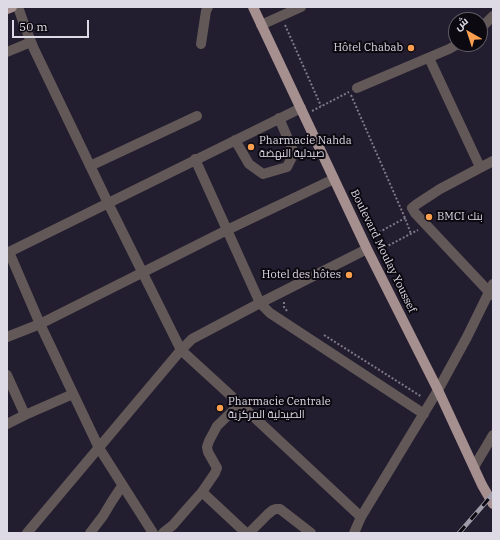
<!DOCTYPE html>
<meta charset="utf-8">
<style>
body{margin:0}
#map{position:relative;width:500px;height:540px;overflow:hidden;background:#231e2f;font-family:"IBM Plex Serif",Cairo,serif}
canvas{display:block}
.frame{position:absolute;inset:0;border:8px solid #ddd9e5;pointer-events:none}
.north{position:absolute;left:448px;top:12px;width:40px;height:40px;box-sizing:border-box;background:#0c0911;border:1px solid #605c66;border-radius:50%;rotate:321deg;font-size:11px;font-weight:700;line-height:16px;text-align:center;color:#ddd9e5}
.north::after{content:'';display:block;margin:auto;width:14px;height:18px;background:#fa9f4f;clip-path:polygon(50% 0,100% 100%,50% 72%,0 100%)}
.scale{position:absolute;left:12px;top:20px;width:77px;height:18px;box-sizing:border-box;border:2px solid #ddd9e5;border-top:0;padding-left:5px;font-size:12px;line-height:14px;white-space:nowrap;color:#ddd9e5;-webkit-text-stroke:3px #0c0911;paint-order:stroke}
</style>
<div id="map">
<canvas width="500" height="540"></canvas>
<div class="frame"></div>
<div class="north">ش</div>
<div class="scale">50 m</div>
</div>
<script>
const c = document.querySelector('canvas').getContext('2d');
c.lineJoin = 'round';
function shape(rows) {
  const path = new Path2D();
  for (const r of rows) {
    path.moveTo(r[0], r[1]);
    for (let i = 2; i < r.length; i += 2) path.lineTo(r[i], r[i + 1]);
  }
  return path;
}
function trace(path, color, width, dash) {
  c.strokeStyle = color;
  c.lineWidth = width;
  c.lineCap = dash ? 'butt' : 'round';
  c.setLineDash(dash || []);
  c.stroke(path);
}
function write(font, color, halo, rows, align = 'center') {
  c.font = font + ' "IBM Plex Serif",Cairo,serif';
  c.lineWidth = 4;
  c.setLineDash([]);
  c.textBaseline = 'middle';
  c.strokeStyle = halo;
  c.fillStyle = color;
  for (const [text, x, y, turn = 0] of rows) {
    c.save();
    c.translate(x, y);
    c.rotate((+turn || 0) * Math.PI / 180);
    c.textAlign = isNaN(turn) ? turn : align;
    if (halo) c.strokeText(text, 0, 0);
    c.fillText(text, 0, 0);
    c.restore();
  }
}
trace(shape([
 [285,25,321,106],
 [351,95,405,218,411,234],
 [312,111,349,92],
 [372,236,407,217],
 [378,251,418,230],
 [284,302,284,307,287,311],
 [324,335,422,397]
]), '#7e7988', 2, [2, 2]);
trace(shape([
 [18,7,25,27,34,49,108,203,181,350,27,533],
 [261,25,301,7],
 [480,29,493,16],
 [201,44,206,11,208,7],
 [7,52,31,42],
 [429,58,480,167],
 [357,88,449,49,458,44],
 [235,140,249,164,263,174,287,167,294,153,279,118],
 [195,159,260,303,270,313,424,414],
 [90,166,197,116],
 [9,252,40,324,99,448,153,533],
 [7,253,301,108],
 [492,295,415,213,412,208,417,204,440,189,493,161],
 [7,337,40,324,227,230,334,179],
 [7,375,25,415],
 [7,424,25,415,73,394],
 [474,467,493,435],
 [202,492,246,533],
 [361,517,240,404,181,350,192,339,260,303,367,249],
 [90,533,103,516,112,501,122,486],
 [163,533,173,525,186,510,202,492,215,473,217,468,208,452,207,447,209,441,217,426,240,404],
 [249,533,268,514,273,510,276,509,280,509,311,533],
 [354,533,361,517,438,390,467,337,493,284]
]), '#635858', 10);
trace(shape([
 [253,7,367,249,438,390,482,485,493,504],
 [7,9,12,7]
]), '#a68f8f', 10);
const rail = shape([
 [459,533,493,494]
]);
trace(rail, '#9f9ba8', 4.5);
trace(rail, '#0c0911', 3, [9]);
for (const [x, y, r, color] of [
 [411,48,4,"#fa9f4f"],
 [251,147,4,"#fa9f4f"],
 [429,217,4,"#fa9f4f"],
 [349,275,4,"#fa9f4f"],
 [220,408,4,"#fa9f4f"]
]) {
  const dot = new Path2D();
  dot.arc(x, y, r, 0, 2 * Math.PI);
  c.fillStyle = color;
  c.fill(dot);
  trace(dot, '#0c0911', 1.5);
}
write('11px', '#ddd9e5', '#0c0911', [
 ["Hôtel Chabab",403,48,"right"],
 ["Pharmacie Nahda",259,141],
 ["صيدلية النهضة",259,154],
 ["BMCI بنك",437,217],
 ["Hotel des hôtes",341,275,"right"],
 ["Pharmacie Centrale",228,402],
 ["الصيدلية المركزية",228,415]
], 'left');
write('11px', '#ddd9e5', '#0c0911', [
 ["Boulevard Moulay Youssef",383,251,64]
]);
</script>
